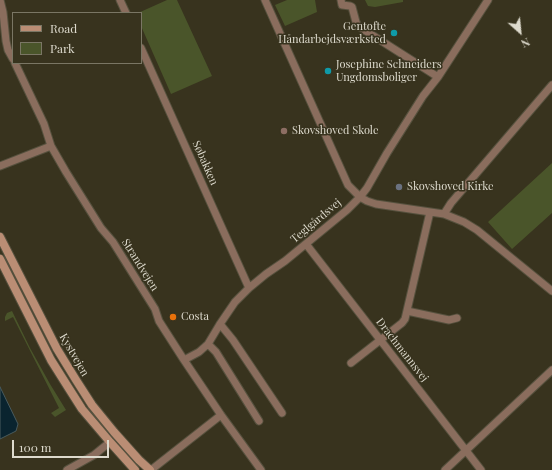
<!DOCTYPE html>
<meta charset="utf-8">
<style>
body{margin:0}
#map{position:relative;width:552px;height:470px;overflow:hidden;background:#38331e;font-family:"Playfair Display",serif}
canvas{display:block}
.legend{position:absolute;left:12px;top:12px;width:130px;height:52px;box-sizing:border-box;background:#38331e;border:1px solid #7a7664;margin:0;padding:5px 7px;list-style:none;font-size:12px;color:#dddacd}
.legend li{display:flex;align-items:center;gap:8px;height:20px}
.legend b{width:20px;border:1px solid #7a7664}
.north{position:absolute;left:500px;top:12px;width:40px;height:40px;-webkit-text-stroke:3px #38331e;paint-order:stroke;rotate:153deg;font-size:11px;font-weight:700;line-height:16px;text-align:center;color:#dddacd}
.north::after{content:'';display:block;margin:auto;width:14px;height:18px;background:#dddacd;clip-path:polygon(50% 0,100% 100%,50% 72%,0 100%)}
.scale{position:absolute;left:12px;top:440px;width:97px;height:18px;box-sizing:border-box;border:2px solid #dddacd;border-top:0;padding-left:5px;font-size:12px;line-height:14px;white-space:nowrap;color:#dddacd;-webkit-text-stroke:3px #38331e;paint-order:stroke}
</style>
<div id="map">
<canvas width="552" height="470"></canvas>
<ul class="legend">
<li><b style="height:5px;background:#ba8d74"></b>Road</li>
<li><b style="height:11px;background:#4a552a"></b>Park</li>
</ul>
<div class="north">N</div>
<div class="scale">100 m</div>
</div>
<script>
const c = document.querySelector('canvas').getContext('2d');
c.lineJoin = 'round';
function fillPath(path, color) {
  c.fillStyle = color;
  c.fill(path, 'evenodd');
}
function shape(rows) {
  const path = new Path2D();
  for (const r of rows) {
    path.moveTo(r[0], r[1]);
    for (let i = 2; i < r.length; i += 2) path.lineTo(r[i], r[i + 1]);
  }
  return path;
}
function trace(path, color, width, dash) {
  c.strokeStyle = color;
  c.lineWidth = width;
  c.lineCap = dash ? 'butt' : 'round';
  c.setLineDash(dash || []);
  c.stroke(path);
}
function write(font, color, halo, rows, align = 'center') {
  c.font = font + ' "Playfair Display",serif';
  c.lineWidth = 3;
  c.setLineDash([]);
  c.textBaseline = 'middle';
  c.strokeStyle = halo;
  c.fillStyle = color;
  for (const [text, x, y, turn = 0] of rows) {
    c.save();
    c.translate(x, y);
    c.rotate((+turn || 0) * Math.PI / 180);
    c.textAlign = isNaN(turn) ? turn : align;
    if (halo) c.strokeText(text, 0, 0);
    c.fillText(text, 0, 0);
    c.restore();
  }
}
fillPath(shape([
 [167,0,177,0,212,76,171,94,141,26,141,13,138,13],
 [287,0,315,0,317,12,285,26,275,5],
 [365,0,403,0,403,2,375,7,368,6],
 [552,163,552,213,512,249,488,222],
 [12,311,30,348,50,384,66,410,55,417,51,413,59,408,13,317,5,321,5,317,7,313]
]), '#4a552a');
const water = shape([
 [0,387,18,424,16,431,0,439,0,387]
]);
fillPath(water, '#0a242f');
trace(water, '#495b5e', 1);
const minor = shape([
 [0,0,3,12,6,41,8,50,13,59],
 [120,0,126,13],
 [265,0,348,185,360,197,367,201,376,204,444,214,464,222,477,230,552,291],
 [341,0,342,5,350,6,352,7,356,22,358,26,438,77],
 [141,48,249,288],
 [15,63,44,124,51,146,66,172,101,228,113,242,155,309,159,321,184,360,221,415,261,470],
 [0,166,51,146],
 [444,214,451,203,552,85],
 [306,244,481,470],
 [407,311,449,320,457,318],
 [220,324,233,340,282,413],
 [208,344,216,352,259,421],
 [184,360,199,352,208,344,220,324,235,302,249,288,266,274,285,261,347,210,360,197,367,188,387,153,423,96,438,77,488,0],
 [351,363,402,323,405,319,430,212],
 [67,470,94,455,110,442],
 [151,470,221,415],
 [445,470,552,370]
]);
const secondary = shape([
 [0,237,57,349,76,380,92,405,114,432,139,460,150,470],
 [0,259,51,360,68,387,82,409,110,442,135,470]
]);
trace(minor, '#56513e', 9);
trace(secondary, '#56513e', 10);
trace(minor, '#8a6d5d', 7);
trace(secondary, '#ba8d74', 8);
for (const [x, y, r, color] of [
 [394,33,4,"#0f9aa8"],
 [328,71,4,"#0f9aa8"],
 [284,131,4,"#8d6e63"],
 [399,187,4,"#6b7280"],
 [173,317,4,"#e8710a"]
]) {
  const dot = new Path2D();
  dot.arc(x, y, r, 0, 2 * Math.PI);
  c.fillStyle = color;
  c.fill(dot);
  trace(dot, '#38331e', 1.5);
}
write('11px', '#dddacd', '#38331e', [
 ["Gentofte",386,27,"right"],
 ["Håndarbejdsværksted",386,40,"right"],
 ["Josephine Schneiders",336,65],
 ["Ungdomsboliger",336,78],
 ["Skovshoved Skole",292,131],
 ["Skovshoved Kirke",407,187],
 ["Costa",181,317]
], 'left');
write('11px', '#dddacd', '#38331e', [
 ["Søbakken",205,163,66],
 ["Teglgårdsvej",316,221,-40],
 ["Strandvejen",140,265,58],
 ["Drachmannsvej",402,350,52],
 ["Kystvejen",74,355,60]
]);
</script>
